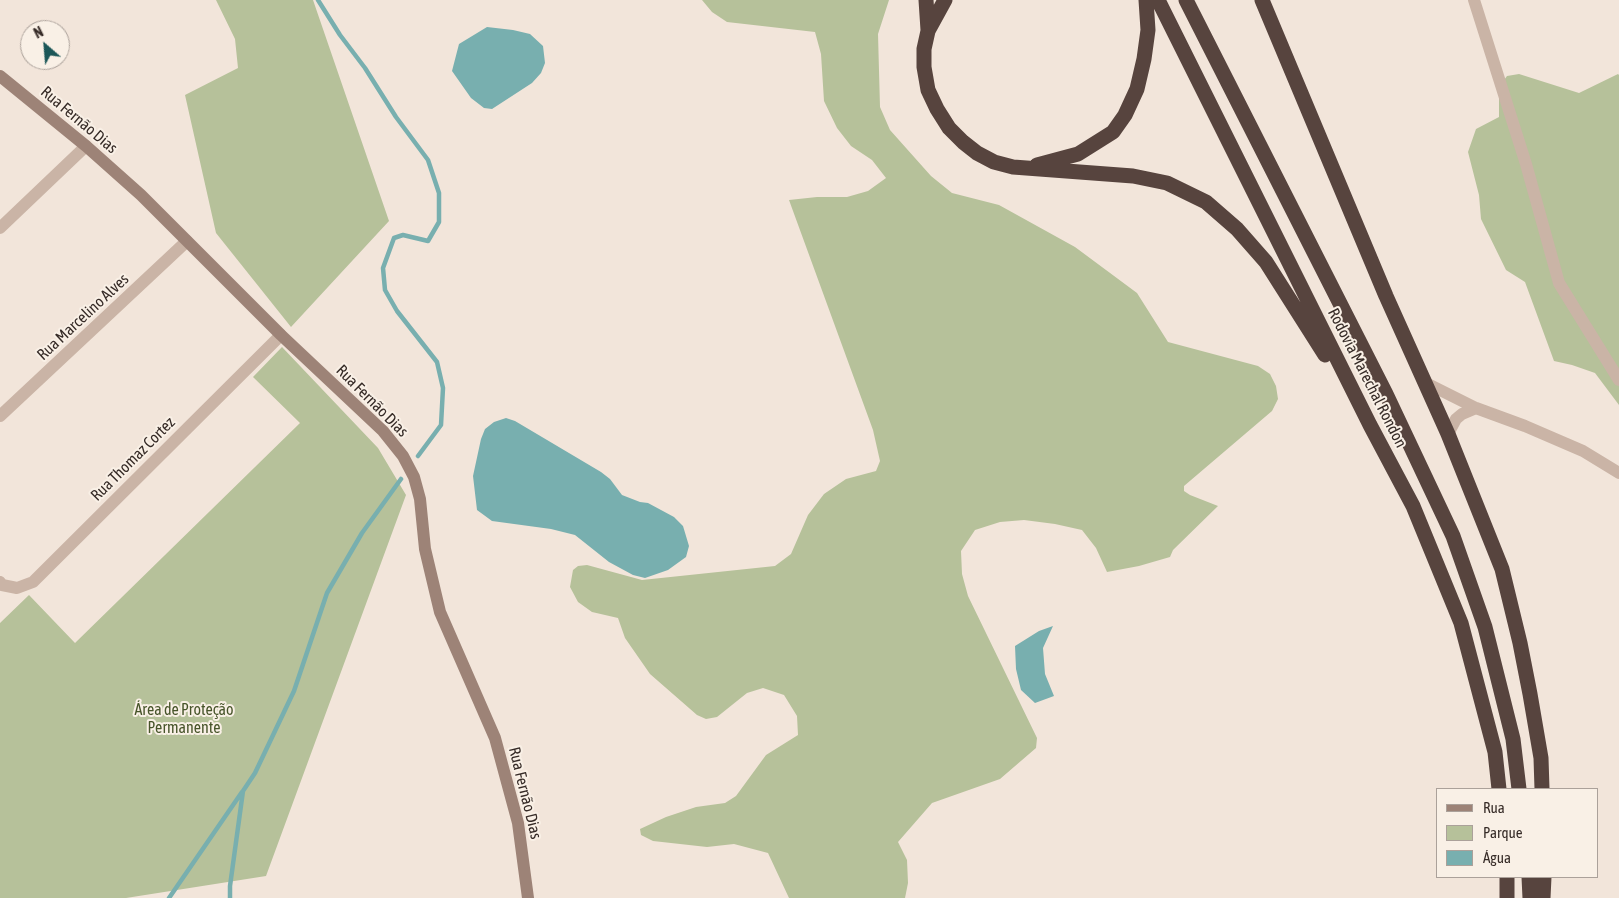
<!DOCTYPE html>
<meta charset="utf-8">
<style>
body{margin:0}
#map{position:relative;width:1619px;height:898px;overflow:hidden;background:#f2e5da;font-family:"Asap Condensed",sans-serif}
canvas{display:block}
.legend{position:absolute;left:1436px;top:788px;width:162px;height:90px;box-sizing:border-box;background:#f9f0e6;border:1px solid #aba19a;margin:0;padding:6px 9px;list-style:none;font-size:15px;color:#362b27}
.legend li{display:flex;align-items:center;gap:10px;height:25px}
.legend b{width:25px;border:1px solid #aba19a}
.north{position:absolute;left:20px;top:20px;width:50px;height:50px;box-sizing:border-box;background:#f9f0e6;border:1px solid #aba19a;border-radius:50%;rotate:333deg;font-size:14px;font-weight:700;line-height:20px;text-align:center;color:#362b27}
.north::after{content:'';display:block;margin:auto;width:18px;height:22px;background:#1c5758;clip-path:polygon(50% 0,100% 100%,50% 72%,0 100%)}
</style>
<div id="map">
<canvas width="1619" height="898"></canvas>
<ul class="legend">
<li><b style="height:6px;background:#9d8377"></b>Rua</li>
<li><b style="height:14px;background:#b6c19a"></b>Parque</li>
<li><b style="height:14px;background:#78afaf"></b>Água</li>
</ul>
<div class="north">N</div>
</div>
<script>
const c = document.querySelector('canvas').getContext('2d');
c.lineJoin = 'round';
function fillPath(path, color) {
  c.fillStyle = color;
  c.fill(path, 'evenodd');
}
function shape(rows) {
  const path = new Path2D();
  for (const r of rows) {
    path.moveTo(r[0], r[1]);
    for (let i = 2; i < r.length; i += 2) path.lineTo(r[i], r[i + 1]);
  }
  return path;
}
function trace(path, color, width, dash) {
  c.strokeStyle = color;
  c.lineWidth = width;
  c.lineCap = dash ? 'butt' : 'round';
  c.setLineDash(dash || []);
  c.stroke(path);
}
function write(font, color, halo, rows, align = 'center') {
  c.font = font + ' "Asap Condensed",sans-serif';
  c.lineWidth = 4;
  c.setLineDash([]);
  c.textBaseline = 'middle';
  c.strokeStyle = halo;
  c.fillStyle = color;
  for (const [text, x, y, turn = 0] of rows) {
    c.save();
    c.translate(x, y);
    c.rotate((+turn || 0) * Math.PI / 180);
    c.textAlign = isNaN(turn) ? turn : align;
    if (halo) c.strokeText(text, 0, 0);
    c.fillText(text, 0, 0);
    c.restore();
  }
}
fillPath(shape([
 [216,0,313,0,389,221,291,327,216,233,185,95,238,68,235,39],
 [702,0,889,0,878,34,880,107,890,130,931,176,952,193,999,205,1075,247,1137,293,1168,342,1258,366,1270,374,1276,386,1278,399,1272,411,1184,486,1184,491,1190,495,1218,506,1173,550,1170,557,1139,566,1107,572,1096,548,1082,530,1055,524,1024,520,1000,522,975,530,961,551,962,574,968,596,1037,738,1036,748,1000,779,932,803,898,842,907,860,908,883,905,898,789,898,768,853,734,844,707,847,653,841,641,835,640,829,666,817,696,807,725,803,736,796,766,755,798,735,797,716,784,695,763,688,747,693,717,717,706,719,697,715,650,674,625,638,618,618,592,612,578,602,570,587,573,570,578,566,587,565,642,580,775,566,791,554,808,515,824,494,846,479,876,471,880,461,873,430,789,200,817,197,847,197,868,191,886,178,872,160,851,146,837,128,824,101,821,54,815,32,727,22,712,12],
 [1519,74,1579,93,1618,74,1619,75,1619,405,1595,373,1572,365,1554,361,1525,282,1506,270,1481,219,1479,195,1468,152,1476,129,1499,117,1499,87,1507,76],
 [282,347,378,448,406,495,266,876,126,898,0,898,0,623,29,595,75,643,300,423,253,377]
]), '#b6c19a');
fillPath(shape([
 [487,27,513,30,530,34,543,46,545,63,541,73,532,83,492,109,484,108,471,98,452,71,459,44],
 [506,418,515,421,601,472,610,479,622,495,640,502,648,503,674,517,683,526,689,546,686,557,668,570,645,578,633,575,609,562,575,535,551,529,492,521,477,510,473,476,481,439,485,429,494,422],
 [1053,626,1043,648,1045,674,1054,696,1035,703,1021,690,1016,669,1015,646,1039,631]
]), '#78afaf');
trace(shape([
 [318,0,340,35,365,68,396,117,428,160,439,193,439,222,428,241,403,235,394,238,383,268,385,290,397,311,437,362,443,388,441,425,418,456],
 [169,898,242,792],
 [230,898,230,886,243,791,255,773,294,691,327,593,362,533,401,479]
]), '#78afaf', 4.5);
trace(shape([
 [1474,0,1526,164,1559,283,1619,380],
 [0,228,86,146],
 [1426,383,1476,408,1525,426,1583,451,1619,473],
 [0,416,187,241],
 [1448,434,1456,419,1462,414,1476,408],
 [0,582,2,585,17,588,33,582,281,335]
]), '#cab4a6', 12);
trace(shape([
 [0,76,86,146,141,195,281,335,383,431,403,456,414,477,420,499,425,549,440,612,495,738,518,823,528,898]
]), '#9d8377', 12);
trace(shape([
 [926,0,928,30],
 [945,0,928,31,924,49,924,67,928,90,937,109,949,128,963,142,977,153,994,162,1013,167,1133,176,1167,183,1206,202,1237,229,1266,262,1325,355],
 [1158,0,1370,425,1413,506,1461,623,1495,752,1499,789],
 [1186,0,1386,394,1453,536,1485,627,1513,739,1519,789],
 [1262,0,1386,296,1448,434,1502,569,1520,643,1530,694,1541,758,1542,789],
 [1037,165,1078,154,1113,132,1125,115,1137,89,1144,59,1148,30,1146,0],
 [1507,877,1507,898],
 [1529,877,1530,898],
 [1543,898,1544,877]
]), '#57443e', 15);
write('16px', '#362b27', '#f9f0e6', [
 ["Rua Fernão Dias",79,120,40],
 ["Rua Marcelino Alves",83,317,-43],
 ["Rodovia Marechal Rondon",1367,378,63],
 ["Rua Fernão Dias",372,401,45],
 ["Rua Thomaz Cortez",133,459,-45],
 ["Rua Fernão Dias",525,793,76]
]);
write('16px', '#47542a', '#f9f0e6', [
 ["Área de Proteção",184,710],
 ["Permanente",184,728]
]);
</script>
